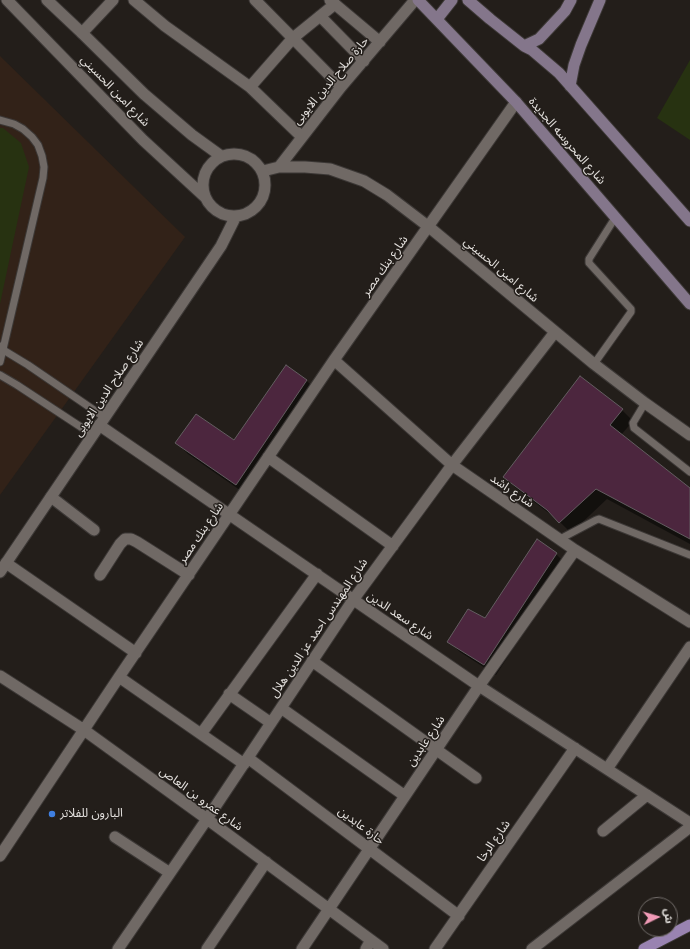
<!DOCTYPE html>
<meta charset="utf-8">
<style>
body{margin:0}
#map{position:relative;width:690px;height:949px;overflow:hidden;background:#231e1a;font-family:"PT Sans","Noto Sans Arabic",sans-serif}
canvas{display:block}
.north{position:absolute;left:638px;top:897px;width:40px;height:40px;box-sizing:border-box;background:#231e1a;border:1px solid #716c69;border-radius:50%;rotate:85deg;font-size:11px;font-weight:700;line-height:16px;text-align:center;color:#e5e2df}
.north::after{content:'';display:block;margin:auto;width:14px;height:18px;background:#f09ab6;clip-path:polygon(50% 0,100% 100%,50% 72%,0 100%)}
</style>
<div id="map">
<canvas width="690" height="949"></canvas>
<div class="north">ش</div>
</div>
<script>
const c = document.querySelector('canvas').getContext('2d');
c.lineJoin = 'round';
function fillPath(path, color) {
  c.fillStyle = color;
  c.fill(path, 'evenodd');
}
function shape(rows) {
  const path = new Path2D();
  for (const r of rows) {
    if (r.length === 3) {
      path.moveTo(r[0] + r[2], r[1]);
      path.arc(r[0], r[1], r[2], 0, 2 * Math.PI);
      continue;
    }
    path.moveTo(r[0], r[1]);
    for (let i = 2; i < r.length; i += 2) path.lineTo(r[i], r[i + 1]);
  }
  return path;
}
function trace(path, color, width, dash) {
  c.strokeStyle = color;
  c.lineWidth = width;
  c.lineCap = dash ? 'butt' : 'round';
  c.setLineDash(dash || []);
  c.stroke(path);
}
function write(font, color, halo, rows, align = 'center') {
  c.font = font + ' "PT Sans","Noto Sans Arabic",sans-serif';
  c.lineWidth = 3;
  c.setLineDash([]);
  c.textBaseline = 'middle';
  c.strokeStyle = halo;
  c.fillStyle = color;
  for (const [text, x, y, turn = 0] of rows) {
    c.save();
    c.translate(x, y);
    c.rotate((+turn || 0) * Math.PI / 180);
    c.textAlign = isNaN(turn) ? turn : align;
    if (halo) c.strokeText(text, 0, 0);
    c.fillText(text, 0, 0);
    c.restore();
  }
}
fillPath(shape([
 [0,56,185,237,0,495]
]), '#322218');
fillPath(shape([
 [690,60,690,140,657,118],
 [0,128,3,128,21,143,29,167,0,304]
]), '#273211');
fillPath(shape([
 [580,377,622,410,633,421,621,435,690,489,690,544,607,499,571,533,559,521,516,488,505,477],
 [306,380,317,391,247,495,188,454,177,443,235,442],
 [556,554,567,565,496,675,460,652,449,641,485,620]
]), '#0007');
const building = shape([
 [286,365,307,380,236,485,175,443,196,414,234,440,286,365],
 [580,376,623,409,610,425,690,488,690,539,596,489,559,523,547,510,503,477,580,376],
 [537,539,557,553,484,665,447,642,468,609,485,618,537,539]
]);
fillPath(building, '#4c263e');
trace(building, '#635d60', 1);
const service = shape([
 [0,120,14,124,23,129,32,137,38,145,42,156,44,167,43,178,0,362],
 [1,346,5,351,28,365,104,417],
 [594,364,631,312,631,309,589,263,589,259,615,218],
 [0,375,17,385,93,435],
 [645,403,633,423,634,428,690,472],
 [560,539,596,520,599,519,690,555]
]);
const minor = shape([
 [134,0,165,26,250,87,302,137],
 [255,0,341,87],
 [330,0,380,42],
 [320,16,364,61],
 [82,33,113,0],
 [250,87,293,38,335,4],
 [279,167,305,167,330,169,364,181,387,195,429,227,594,364,645,403,690,435],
 [263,171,279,167,341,87,415,0],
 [334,360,452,465,575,550,690,622],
 [99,425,479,686,690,823],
 [268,457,393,546],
 [51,497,94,530],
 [6,563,136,653],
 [100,575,120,544,125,539,131,539,137,542,189,575],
 [312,661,476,778],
 [0,676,84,730,207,819,383,949],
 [119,677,244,764],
 [229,694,271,723],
 [281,708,405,796],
 [201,734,317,574],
 [248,758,459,916],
 [607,769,690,647],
 [603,831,647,795],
 [115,837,170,873],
 [0,856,119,677,334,360,516,102],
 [118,949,207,819,353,600,452,465,555,332],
 [207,949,266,862],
 [302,949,479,686,575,550],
 [366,949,371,940],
 [435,949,575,748],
 [532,949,690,827]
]);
const tertiary = shape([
 [7,0,143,140,206,198],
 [47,0,82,33,144,94,192,135,221,156],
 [234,185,31],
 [0,572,221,246,236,216]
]);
const secondary = shape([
 [418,0,516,102,690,304],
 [468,0,490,19,524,46,532,50,559,73,690,221],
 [437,19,452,0],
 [524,46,539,39,565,11,571,0],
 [570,86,574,65,581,45,600,0]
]);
const primary = shape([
 [644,949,690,925]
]);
trace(service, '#3c3836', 9);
trace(minor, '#3c3836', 13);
trace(tertiary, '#3c3836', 13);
trace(secondary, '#3c3836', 13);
trace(primary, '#3c3836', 13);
trace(service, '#706965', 7);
trace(minor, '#706965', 11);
trace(tertiary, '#706965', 11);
trace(secondary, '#84768b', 11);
trace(primary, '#9983b1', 11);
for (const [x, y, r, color] of [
 [52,814,4,"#3f7fe0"]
]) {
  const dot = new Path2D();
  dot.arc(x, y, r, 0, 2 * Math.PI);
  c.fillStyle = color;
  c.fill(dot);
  trace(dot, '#231e1a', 1.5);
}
write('12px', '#e5e2df', '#231e1a', [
 ["حارة صلاح الدين الايوبى",331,81,-50],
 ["شارع امين الحسيني",115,91,46],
 ["شارع المحروسه الجديدة",567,141,49],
 ["شارع بنك مصر",385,266,-55],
 ["شارع امين الحسيني",501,270,40],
 ["شارع صلاح الدين الايوبى",109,388,-56],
 ["شارع راشد",512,491,34],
 ["شارع بنك مصر",201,533,-56],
 ["شارع سعد الدين",400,616,34],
 ["شارع المهندس احمد عز الدين هلال",319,628,-56],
 ["شارع عابدين",426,741,-56],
 ["شارع عمرو بن العاص",201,799,36],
 ["حارة عابدين",361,826,37],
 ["شارع الرخا",494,841,-55]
]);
write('12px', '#e5e2df', '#231e1a', [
 ["البارون للفلاتر",60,814]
], 'left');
</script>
